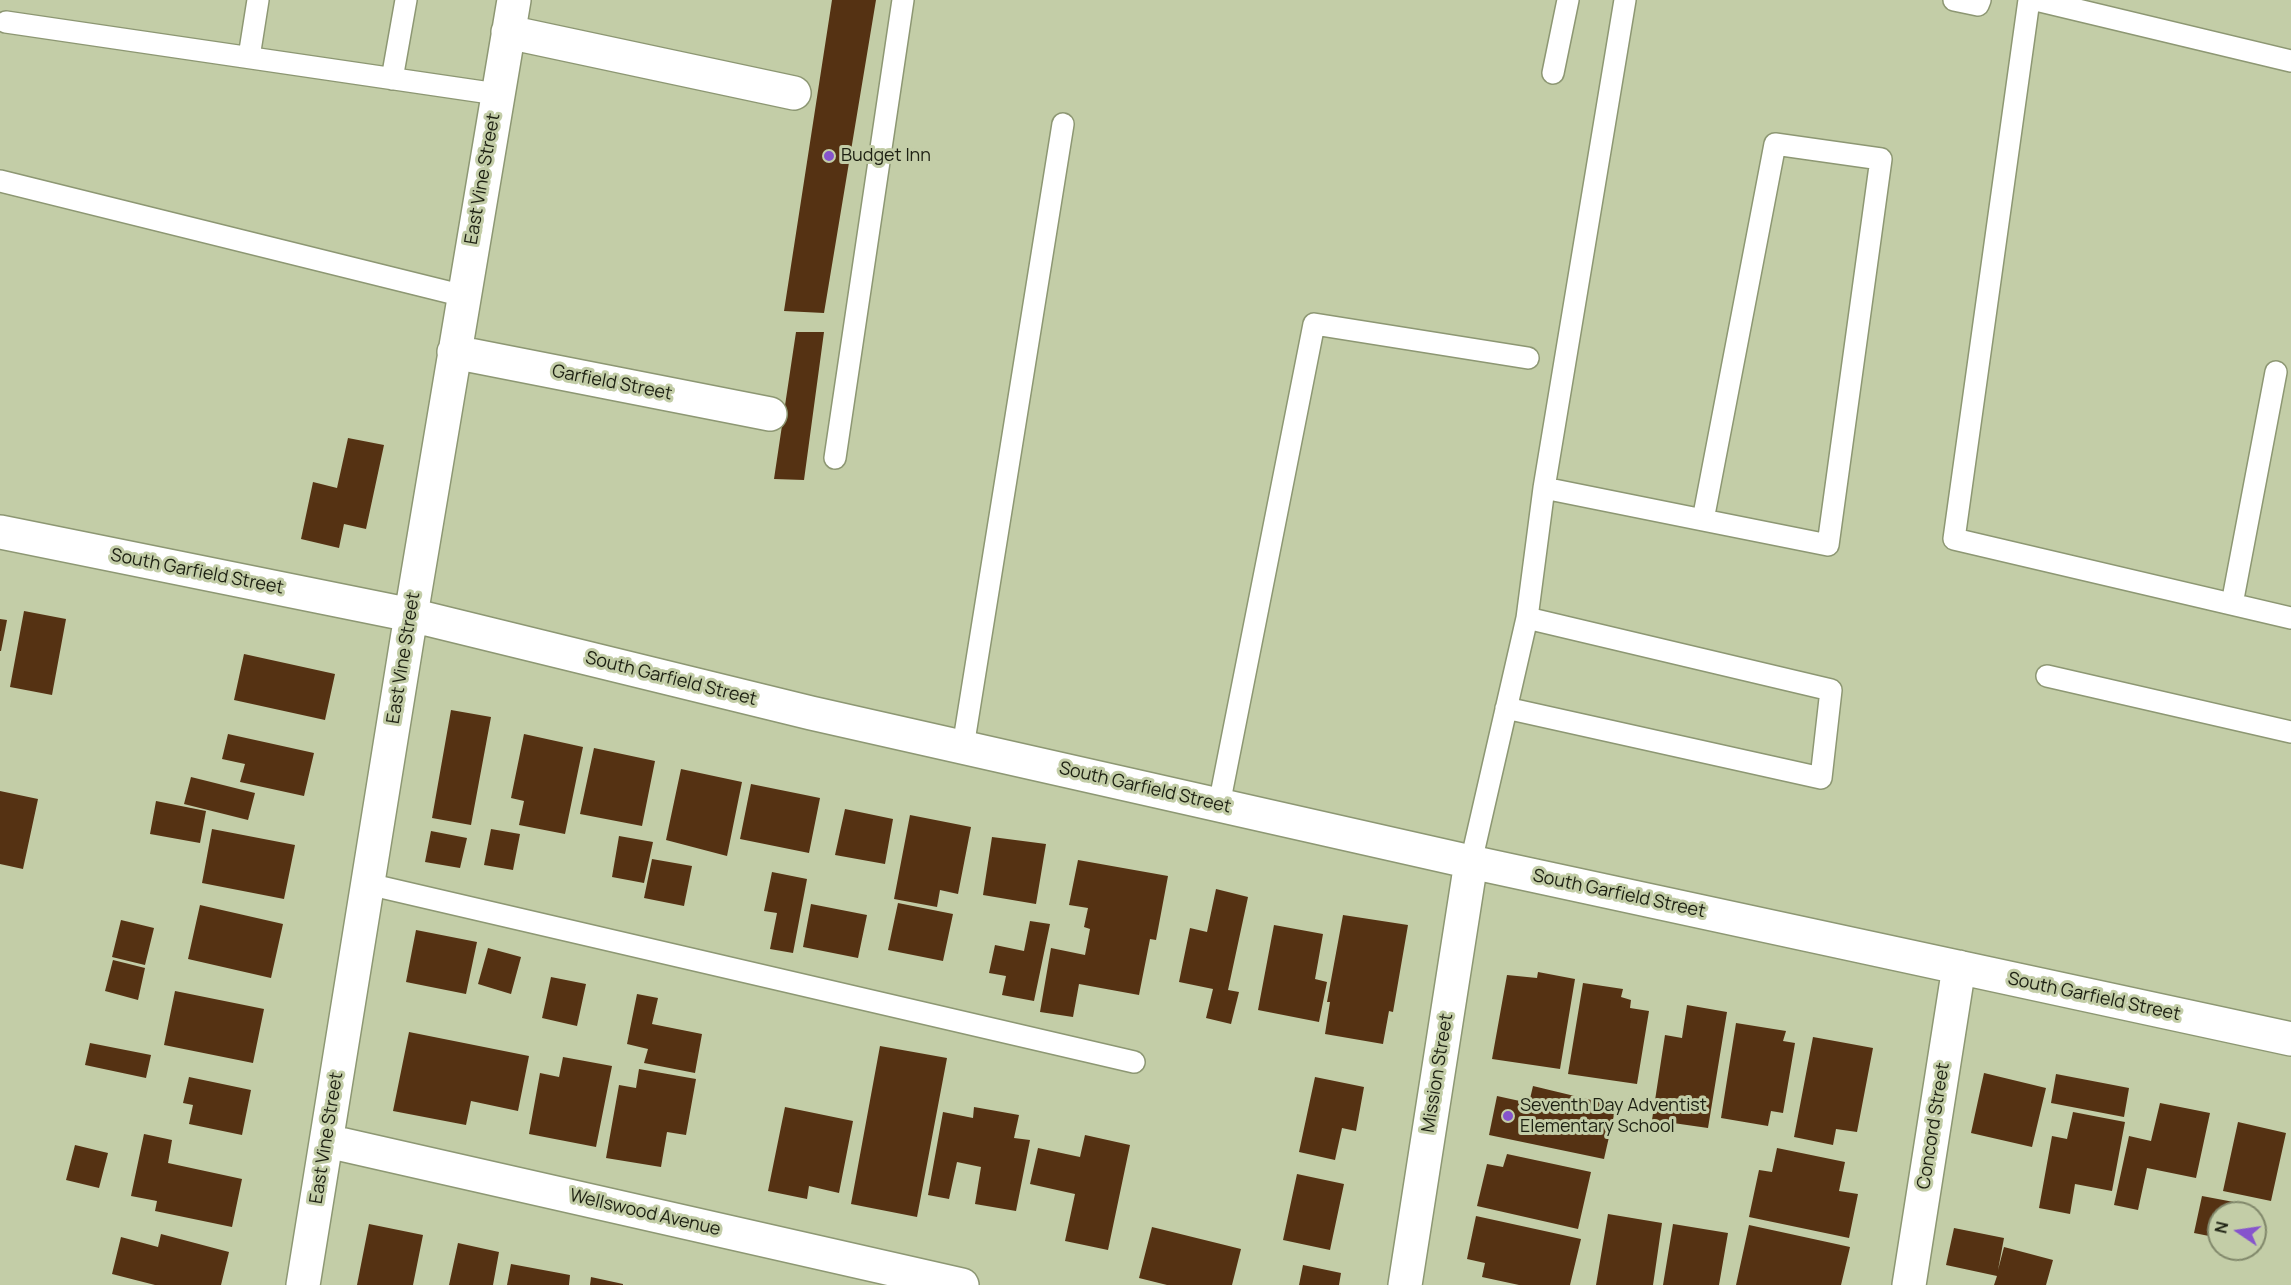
<!DOCTYPE html>
<style>
body{margin:0}
#map{position:relative;width:2291px;height:1285px;overflow:hidden;background:#c3cda7;font-family:Manrope,sans-serif}
canvas{display:block}
.north{position:absolute;left:2207px;top:1201px;width:60px;height:60px;box-sizing:border-box;background:#c3cda7;border:2px solid #81886b;border-radius:50%;rotate:283deg;font-size:16px;font-weight:700;line-height:24px;text-align:center;color:#1d2012}
.north::after{content:'';display:block;margin:auto;width:21px;height:27px;background:#8654cc;clip-path:polygon(50% 0,100% 100%,50% 72%,0 100%)}
</style>
<div id="map">
<canvas width="2291" height="1285"></canvas>
<div class="north">N</div>
</div>
<script>
const c = document.querySelector('canvas').getContext('2d');
c.lineJoin = 'round';
function fillPath(path, color) {
  c.fillStyle = color;
  c.fill(path, 'evenodd');
}
function shape(rows) {
  const path = new Path2D();
  for (const r of rows) {
    path.moveTo(r[0], r[1]);
    for (let i = 2; i < r.length; i += 2) path.lineTo(r[i], r[i + 1]);
  }
  return path;
}
function trace(path, color, width, dash) {
  c.strokeStyle = color;
  c.lineWidth = width;
  c.lineCap = dash ? 'butt' : 'round';
  c.setLineDash(dash || []);
  c.stroke(path);
}
function write(font, color, halo, rows, align = 'center') {
  c.font = font + ' Manrope,sans-serif';
  c.lineWidth = 6;
  c.setLineDash([]);
  c.textBaseline = 'middle';
  c.strokeStyle = halo;
  c.fillStyle = color;
  for (const [text, x, y, turn = 0] of rows) {
    c.save();
    c.translate(x, y);
    c.rotate((+turn || 0) * Math.PI / 180);
    c.textAlign = isNaN(turn) ? turn : align;
    if (halo) c.strokeText(text, 0, 0);
    c.fillText(text, 0, 0);
    c.restore();
  }
}
fillPath(shape([
 [832,0,876,0,824,313,784,311],
 [796,332,824,332,804,480,774,479],
 [348,438,384,445,366,529,344,524,339,548,301,539,313,482,337,488],
 [24,611,66,619,52,695,10,687],
 [0,619,7,620,1,651,0,651],
 [244,654,335,674,325,720,234,700],
 [451,710,491,717,471,825,432,818],
 [228,734,314,753,304,796,240,782,245,764,222,759],
 [524,734,583,747,565,834,519,825,524,801,511,798],
 [594,748,655,761,642,826,580,814],
 [681,769,742,782,727,856,666,840],
 [191,777,255,793,248,820,184,804],
 [751,784,820,798,809,853,740,839],
 [0,791,38,799,23,869,0,864],
 [156,801,206,811,200,843,150,834],
 [845,809,893,819,885,864,835,855],
 [910,815,971,827,958,894,940,890,937,907,894,899],
 [212,829,295,845,284,899,202,883],
 [491,829,520,834,513,870,484,865],
 [431,831,467,838,460,868,425,862],
 [619,836,653,842,644,883,612,877],
 [992,837,1046,844,1036,904,983,895],
 [652,859,692,866,684,906,644,898],
 [1078,860,1168,876,1156,940,1150,939,1139,995,1079,984,1073,1017,1040,1012,1051,948,1085,955,1090,929,1084,927,1088,908,1069,905],
 [772,872,807,879,793,953,770,949,777,913,764,911],
 [1216,889,1248,897,1228,990,1239,992,1231,1024,1206,1018,1213,989,1179,982,1190,928,1207,932],
 [898,903,953,914,943,961,888,950],
 [811,904,867,915,858,958,803,947],
 [200,905,283,924,271,978,188,959],
 [1343,915,1408,925,1393,1012,1389,1011,1383,1044,1325,1034,1330,1002,1327,1002],
 [121,920,154,928,145,965,112,957],
 [1030,921,1050,924,1034,1001,1002,995,1006,976,989,973,995,945,1024,951],
 [1274,925,1323,934,1315,979,1327,982,1319,1022,1258,1010],
 [416,930,477,942,466,994,406,982],
 [488,948,521,957,511,994,478,984],
 [113,960,145,968,138,1000,105,991],
 [1538,972,1575,979,1560,1069,1492,1059,1507,975,1537,978],
 [551,977,586,984,577,1026,542,1018],
 [1583,983,1623,989,1621,997,1631,1000,1630,1008,1649,1011,1637,1084,1568,1074],
 [175,991,264,1009,253,1063,164,1045],
 [637,994,658,998,652,1024,702,1034,695,1073,644,1063,648,1049,627,1044],
 [1687,1005,1727,1012,1708,1128,1652,1120,1665,1035,1682,1038],
 [1736,1023,1786,1031,1783,1041,1795,1043,1783,1113,1771,1111,1768,1126,1721,1118],
 [409,1032,529,1056,518,1111,471,1101,466,1125,393,1111],
 [1813,1037,1873,1048,1857,1132,1836,1129,1833,1145,1794,1137],
 [90,1043,151,1055,146,1078,85,1065],
 [880,1046,947,1058,917,1217,851,1204],
 [563,1057,612,1066,596,1147,529,1134,540,1073,559,1077],
 [639,1069,696,1079,686,1135,667,1132,661,1167,606,1158,619,1085,636,1088],
 [1984,1073,2046,1088,2032,1147,1971,1133],
 [2056,1074,2129,1088,2124,1117,2051,1103],
 [189,1077,251,1090,242,1135,189,1124,193,1105,183,1103],
 [1315,1077,1364,1087,1356,1131,1342,1128,1335,1160,1299,1152],
 [1533,1086,1616,1106,1604,1159,1489,1135,1497,1096,1529,1103],
 [2160,1103,2210,1113,2196,1178,2147,1168,2138,1210,2114,1205,2129,1136,2151,1141],
 [785,1107,853,1121,839,1193,809,1186,807,1199,768,1191],
 [974,1107,1019,1115,1014,1138,1030,1140,1016,1211,975,1204,981,1167,957,1162,949,1199,928,1195,943,1112,973,1118],
 [2073,1112,2125,1122,2112,1191,2075,1184,2070,1214,2039,1208,2052,1136,2067,1139],
 [2238,1122,2286,1133,2271,1201,2223,1191],
 [144,1134,172,1140,168,1163,242,1179,232,1227,155,1211,157,1201,131,1196],
 [1085,1135,1130,1145,1108,1250,1065,1241,1075,1194,1030,1184,1038,1148,1080,1157],
 [75,1145,108,1153,99,1188,66,1180],
 [1777,1148,1845,1162,1839,1191,1858,1194,1849,1238,1749,1217,1759,1170,1772,1172],
 [1507,1154,1591,1172,1578,1229,1477,1206,1487,1164,1503,1167],
 [1297,1174,1344,1184,1330,1250,1283,1240],
 [2202,1196,2239,1203,2237,1213,2219,1213,2219,1238,2194,1233],
 [1608,1214,1662,1223,1653,1285,1596,1285],
 [1476,1216,1581,1239,1570,1285,1519,1285,1482,1277,1485,1263,1467,1259],
 [369,1224,423,1235,413,1285,357,1285],
 [1673,1224,1728,1233,1719,1285,1663,1285],
 [1749,1225,1850,1247,1841,1285,1736,1285],
 [1152,1227,1241,1249,1232,1285,1167,1285,1139,1278],
 [1954,1228,2004,1238,1998,1270,2004,1247,2053,1260,2046,1285,1994,1285,1997,1276,1946,1265],
 [161,1234,229,1252,221,1285,155,1285,112,1274,121,1237,158,1247],
 [458,1243,499,1252,493,1285,449,1285],
 [511,1264,570,1275,569,1285,507,1285],
 [1303,1265,1341,1273,1339,1285,1299,1285],
 [591,1277,623,1284,623,1285,590,1285]
]), '#553213');
const service = shape([
 [1954,0,1978,5,1980,0],
 [2029,0,1954,539,2291,618],
 [2036,0,2291,61],
 [6,22,497,94],
 [249,57,258,0],
 [1553,73,1568,0],
 [392,79,406,0],
 [0,181,464,296],
 [835,458,903,0],
 [1544,488,1703,520,1828,545,1881,159,1775,144,1703,520],
 [2232,604,2276,372],
 [2047,676,2291,732],
 [1506,708,1821,778,1831,690,1527,618],
 [963,747,1063,124],
 [1219,805,1314,324,1528,358],
 [1471,862,1527,618,1544,488,1625,0],
 [368,884,1134,1062]
]);
const minor = shape([
 [508,32,794,93],
 [454,352,770,414],
 [0,532,411,615,811,713,1471,862,2291,1039],
 [327,1141,962,1285],
 [303,1285,411,615,514,0],
 [1405,1285,1471,862],
 [1909,1285,1959,967]
]);
trace(service, '#8d9773', 24);
trace(minor, '#8d9773', 36);
trace(service, '#fff', 21);
trace(minor, '#fff', 33);
for (const [x, y, r, color] of [
 [829,156,6,"#8654cc"],
 [1508,1116,6,"#8654cc"]
]) {
  const dot = new Path2D();
  dot.arc(x, y, r, 0, 2 * Math.PI);
  c.fillStyle = color;
  c.fill(dot);
  trace(dot, '#c3cda7', 2);
}
write('18px', '#1d2012', '#c3cda7', [
 ["Budget Inn",841,156],
 ["Seventh Day Adventist",1520,1106],
 ["Elementary School",1520,1127]
], 'left');
write('18px', '#1d2012', '#c3cda7', [
 ["East Vine Street",483,179,-80],
 ["Garfield Street",612,383,11],
 ["South Garfield Street",197,572,11],
 ["East Vine Street",404,658,-81],
 ["South Garfield Street",671,679,14],
 ["South Garfield Street",1145,788,13],
 ["South Garfield Street",1619,894,12],
 ["South Garfield Street",2094,997,12],
 ["Mission Street",1438,1073,-81],
 ["Concord Street",1934,1126,-81],
 ["East Vine Street",327,1138,-81],
 ["Wellswood Avenue",645,1213,13]
]);
</script>
